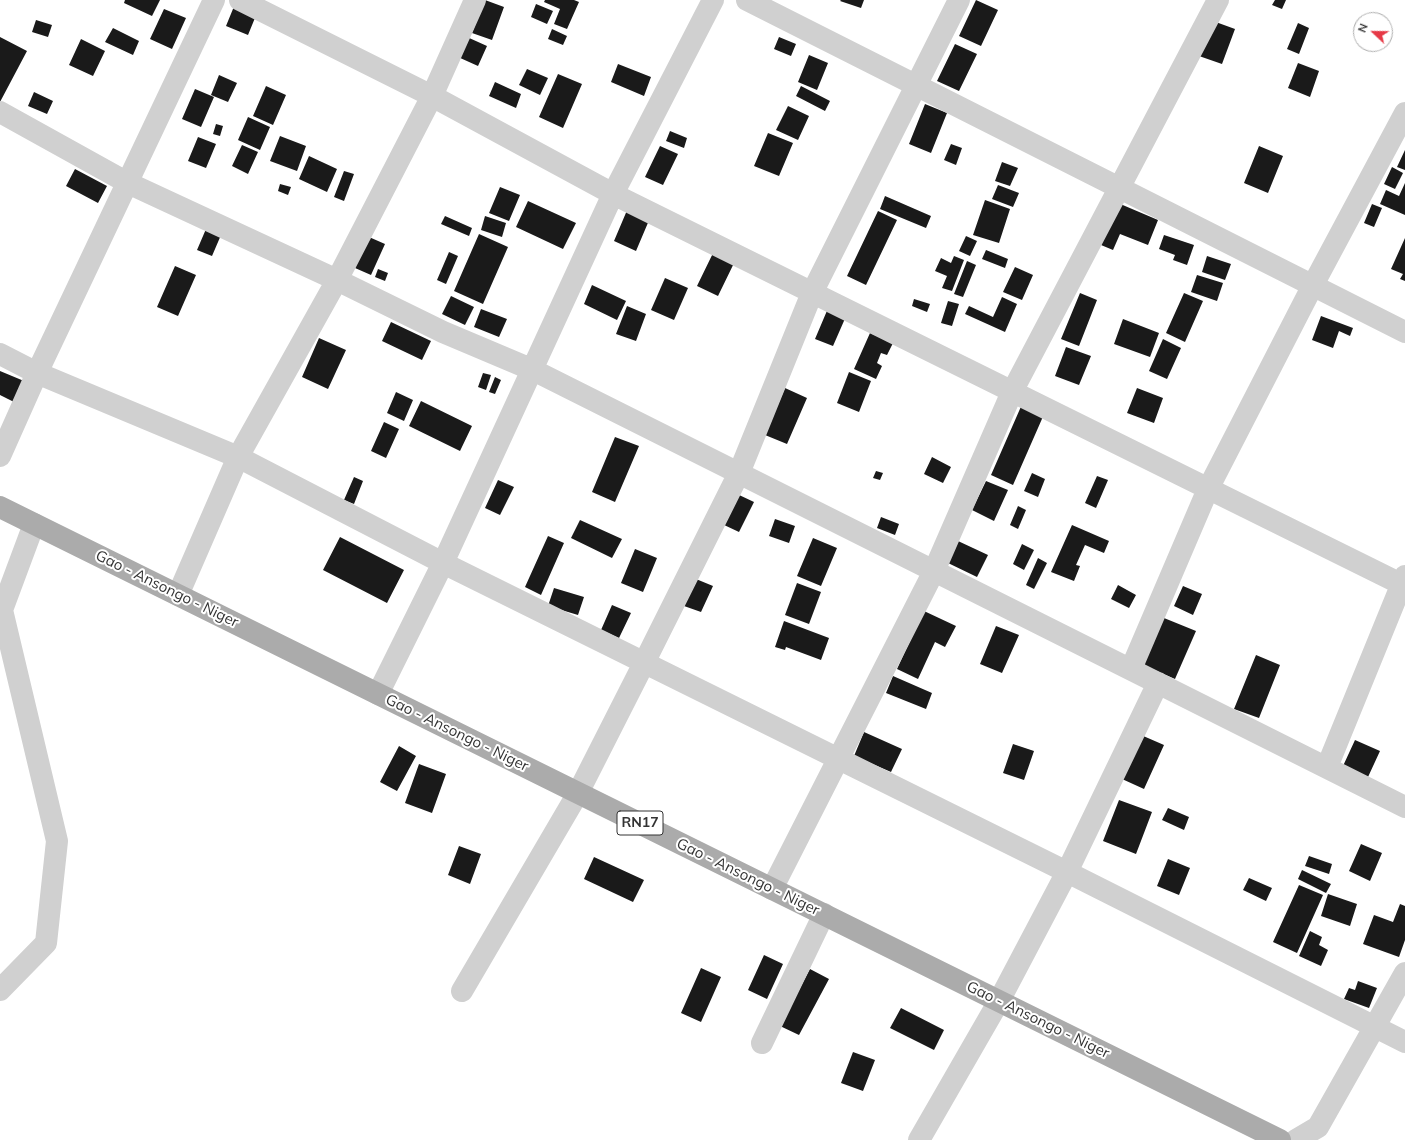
<!DOCTYPE html>
<style>
body{margin:0}
#map{position:relative;width:1405px;height:1140px;overflow:hidden;background:#fff;font-family:Mulish,sans-serif}
canvas{display:block}
.north{position:absolute;left:1353px;top:12px;width:40px;height:40px;box-sizing:border-box;background:#fff;border:1px solid #adadad;border-radius:50%;rotate:292deg;font-size:11px;font-weight:700;line-height:16px;text-align:center;color:#333}
.north::after{content:'';display:block;margin:auto;width:14px;height:18px;background:#e63946;clip-path:polygon(50% 0,100% 100%,50% 72%,0 100%)}
</style>
<div id="map">
<canvas width="1405" height="1140"></canvas>
<div class="north">N</div>
</div>
<script>
const c = document.querySelector('canvas').getContext('2d');
c.lineJoin = 'round';
function fillPath(path, color) {
  c.fillStyle = color;
  c.fill(path, 'evenodd');
}
function shape(rows) {
  const path = new Path2D();
  for (const r of rows) {
    path.moveTo(r[0], r[1]);
    for (let i = 2; i < r.length; i += 2) path.lineTo(r[i], r[i + 1]);
  }
  return path;
}
function trace(path, color, width, dash) {
  c.strokeStyle = color;
  c.lineWidth = width;
  c.lineCap = dash ? 'butt' : 'round';
  c.setLineDash(dash || []);
  c.stroke(path);
}
function write(font, color, halo, rows, align = 'center') {
  c.font = font + ' Mulish,sans-serif';
  c.lineWidth = 4;
  c.setLineDash([]);
  c.textBaseline = 'middle';
  c.strokeStyle = halo;
  c.fillStyle = color;
  for (const [text, x, y, turn = 0] of rows) {
    c.save();
    c.translate(x, y);
    c.rotate((+turn || 0) * Math.PI / 180);
    c.textAlign = isNaN(turn) ? turn : align;
    if (halo) c.strokeText(text, 0, 0);
    c.fillText(text, 0, 0);
    c.restore();
  }
}
fillPath(shape([
 [125,0,160,0,152,16,124,3],
 [485,0,504,7,492,40,472,33],
 [545,0,574,0,579,2,567,29,554,24,560,9,544,2],
 [841,0,864,0,861,8,840,1],
 [976,0,998,10,981,46,959,36],
 [1275,0,1286,0,1282,9,1272,5],
 [235,4,257,13,248,35,226,26],
 [536,4,553,11,547,24,531,17],
 [164,9,186,18,172,49,150,39],
 [36,20,52,25,48,37,32,32],
 [1213,21,1235,29,1222,64,1199,56],
 [1298,23,1309,28,1299,54,1287,49],
 [113,28,139,41,133,55,105,42],
 [552,29,567,36,563,45,548,39],
 [0,37,27,51,0,102],
 [467,37,487,46,478,66,458,57],
 [779,37,796,44,791,56,774,49],
 [81,39,105,51,93,76,69,65],
 [955,44,977,54,959,91,937,81],
 [809,55,828,63,817,90,798,82],
 [1298,63,1319,71,1310,97,1288,88],
 [618,64,651,77,644,96,611,82],
 [527,69,548,78,540,95,519,85],
 [558,74,582,84,563,128,539,117],
 [219,75,237,83,228,102,211,95],
 [495,82,521,94,516,108,489,96],
 [266,86,286,95,273,125,253,116],
 [801,86,830,101,825,111,796,96],
 [195,89,214,97,201,127,182,119],
 [34,92,53,101,47,114,28,106],
 [925,104,947,113,931,153,909,144],
 [788,106,809,116,798,140,776,130],
 [248,117,270,127,260,150,238,140],
 [216,124,223,126,220,136,213,134],
 [670,131,687,138,684,148,666,141],
 [768,133,793,143,779,176,754,166],
 [280,136,306,146,297,171,270,161],
 [198,137,216,144,206,168,188,161],
 [951,144,962,148,956,165,944,160],
 [242,145,258,152,248,174,232,166],
 [660,146,678,154,663,185,645,177],
 [1259,146,1283,156,1268,193,1244,183],
 [1405,150,1405,170,1397,167],
 [309,156,337,169,327,192,299,179],
 [1002,162,1018,168,1010,186,995,181],
 [1392,167,1403,173,1395,189,1384,184],
 [75,169,107,186,98,203,66,186],
 [344,171,354,174,344,201,334,197],
 [1405,183,1405,215,1380,204,1386,190,1399,196],
 [280,184,291,187,288,195,278,191],
 [998,185,1019,193,1013,207,992,199],
 [500,187,520,195,509,221,489,213],
 [885,196,931,216,926,228,880,209],
 [985,200,1010,209,999,243,973,235],
 [528,201,576,223,563,249,516,227],
 [1118,203,1158,220,1148,245,1120,234,1113,250,1101,245],
 [1372,204,1382,208,1374,227,1364,223],
 [628,208,650,218,636,251,614,241],
 [878,211,897,220,866,285,847,276],
 [445,216,472,228,469,236,441,224],
 [485,216,506,223,502,237,481,230],
 [206,229,221,235,212,256,197,250],
 [479,234,508,247,483,304,454,291],
 [1164,235,1194,245,1187,265,1173,260,1175,255,1159,249],
 [966,236,977,241,970,256,959,251],
 [369,237,385,244,371,275,355,268],
 [1405,238,1405,281,1400,279,1403,274,1391,269],
 [715,249,736,259,718,296,697,286],
 [986,250,1008,259,1005,268,982,259],
 [449,252,458,256,446,284,437,280],
 [954,256,964,260,952,291,942,288,947,276,935,271,941,258,951,263],
 [1207,256,1231,264,1225,280,1202,272],
 [967,261,976,265,963,297,954,294],
 [175,266,196,275,178,316,157,307],
 [1015,267,1033,275,1022,300,1003,292],
 [378,269,388,273,385,281,375,277],
 [1197,275,1223,283,1217,301,1191,292],
 [665,278,688,288,674,320,651,310],
 [592,285,626,301,617,320,584,304],
 [1080,293,1097,300,1079,346,1061,339],
 [1184,293,1203,301,1185,342,1166,333],
 [451,296,474,307,465,325,442,314],
 [1002,297,1017,304,1005,332,965,314,969,306,993,317],
 [914,299,930,304,927,312,912,306],
 [948,301,959,304,952,326,941,323],
 [627,306,646,314,636,341,616,334],
 [829,306,847,314,833,346,815,339],
 [481,309,507,319,499,337,474,327],
 [1321,316,1353,328,1350,336,1339,331,1333,348,1312,340],
 [1123,319,1159,333,1150,357,1114,344],
 [391,322,431,341,422,360,382,341],
 [870,333,893,343,887,355,881,353,877,363,882,366,876,379,854,369],
 [319,338,346,350,328,389,302,377],
 [1163,339,1181,348,1167,379,1149,371],
 [1066,347,1091,356,1079,385,1055,376],
 [0,371,24,381,14,402,0,395],
 [849,372,871,381,859,412,837,403],
 [483,373,491,375,486,390,478,387],
 [495,377,501,380,495,394,489,392],
 [785,388,807,398,787,444,765,435],
 [1137,388,1163,398,1154,423,1127,413],
 [396,392,413,400,404,421,387,413],
 [421,401,472,426,460,451,409,426],
 [1023,402,1045,412,1013,485,991,475],
 [384,422,399,429,386,458,371,451],
 [615,437,639,446,615,502,592,492],
 [932,457,951,467,943,483,924,474],
 [876,471,883,473,880,480,873,478],
 [1032,473,1045,479,1038,497,1024,491],
 [1097,476,1108,480,1096,508,1085,503],
 [354,477,363,481,354,504,344,500],
 [498,480,514,487,500,515,485,508],
 [986,481,1008,490,994,521,972,510],
 [737,494,754,502,739,532,722,524],
 [1018,506,1026,510,1018,529,1010,525],
 [881,517,899,524,895,535,877,528],
 [775,519,795,526,789,543,769,536],
 [580,520,622,539,612,558,571,538],
 [1072,525,1109,541,1104,553,1085,545,1076,565,1080,566,1074,581,1051,572],
 [548,536,564,543,541,595,525,587],
 [340,537,404,570,387,603,323,570],
 [813,538,837,548,821,586,797,576],
 [958,541,988,555,977,577,948,563],
 [1022,544,1034,550,1024,570,1013,564],
 [635,549,657,558,643,592,621,583],
 [1038,558,1047,563,1034,589,1026,585],
 [696,579,713,586,701,612,684,606],
 [797,583,821,592,809,624,785,615],
 [1118,585,1136,595,1129,608,1111,599],
 [1183,586,1202,594,1193,615,1174,606],
 [554,588,584,597,578,615,548,606],
 [612,605,631,613,619,638,601,630],
 [924,611,956,626,945,647,935,642,918,679,897,669],
 [1164,618,1196,631,1175,679,1143,665],
 [784,621,829,638,821,660,786,647,785,650,775,647],
 [996,626,1019,635,1002,673,980,664],
 [1256,655,1280,665,1259,718,1234,709],
 [893,676,932,693,926,709,886,693],
 [864,732,902,749,891,772,854,756],
 [1141,735,1164,745,1144,789,1122,779],
 [1355,740,1380,751,1368,777,1343,766],
 [1013,744,1034,751,1024,780,1003,773],
 [399,746,416,756,397,791,380,782],
 [419,764,446,774,432,813,405,803],
 [1119,800,1152,812,1136,854,1103,841],
 [1168,808,1189,817,1184,830,1162,820],
 [1361,844,1382,853,1370,881,1349,871],
 [459,846,481,854,470,884,448,875],
 [1309,856,1332,864,1329,874,1305,866],
 [594,857,644,880,633,902,584,879],
 [1168,859,1190,868,1179,895,1157,886],
 [1302,870,1331,884,1326,893,1298,879],
 [1249,878,1272,888,1266,901,1243,890],
 [1299,885,1323,895,1297,953,1273,942],
 [1328,894,1357,904,1350,926,1321,916],
 [1400,904,1405,906,1405,940,1399,957,1363,944,1374,915,1393,922],
 [1310,931,1322,937,1319,945,1328,950,1321,966,1299,956],
 [764,955,783,964,767,999,748,990],
 [701,968,721,977,701,1022,681,1013],
 [810,969,829,979,799,1035,780,1026],
 [1358,981,1377,988,1369,1008,1344,999,1349,988,1355,990],
 [901,1008,944,1030,934,1050,890,1028],
 [853,1052,875,1060,863,1091,841,1083]
]), '#1a1a1a');
trace(shape([
 [240,0,432,96,613,194,1405,586],
 [747,0,1405,332],
 [0,112,128,183,337,280,443,332,533,370,1405,807],
 [0,354,37,373,238,457,443,563,1067,872,1405,1042],
 [0,456,37,373,214,0],
 [178,595,238,457,337,280,432,96,475,0],
 [1131,669,1208,489,1313,285,1405,113],
 [378,694,443,563,613,194,713,0],
 [1327,767,1405,576],
 [772,889,934,571,1012,392,1218,0],
 [0,990,46,943,57,841,2,610,34,524],
 [462,991,578,793,644,663,739,473,812,293,959,0],
 [762,1043,824,914],
 [919,1140,999,1001,1067,872,1158,683],
 [1296,1140,1318,1127,1405,973]
]), '#d0d0d0', 22);
trace(shape([
 [0,507,1280,1140]
]), '#ababab', 22);
for (const [x, y, w] of [
 [640,823,46]
]) {
  const box = new Path2D();
  box.roundRect(x - w / 2, y - 12, w, 24, 3);
  c.fillStyle = '#fff';
  c.fill(box);
  trace(box, '#333', 1);
}
write('bold 14px', '#333', null, [
 ["RN17",640,823]
]);
write('15px', '#333', '#fff', [
 ["Gao - Ansongo - Niger",167,589,26],
 ["Gao - Ansongo - Niger",457,733,26],
 ["Gao - Ansongo - Niger",748,877,26],
 ["Gao - Ansongo - Niger",1038,1020,26]
]);
</script>
